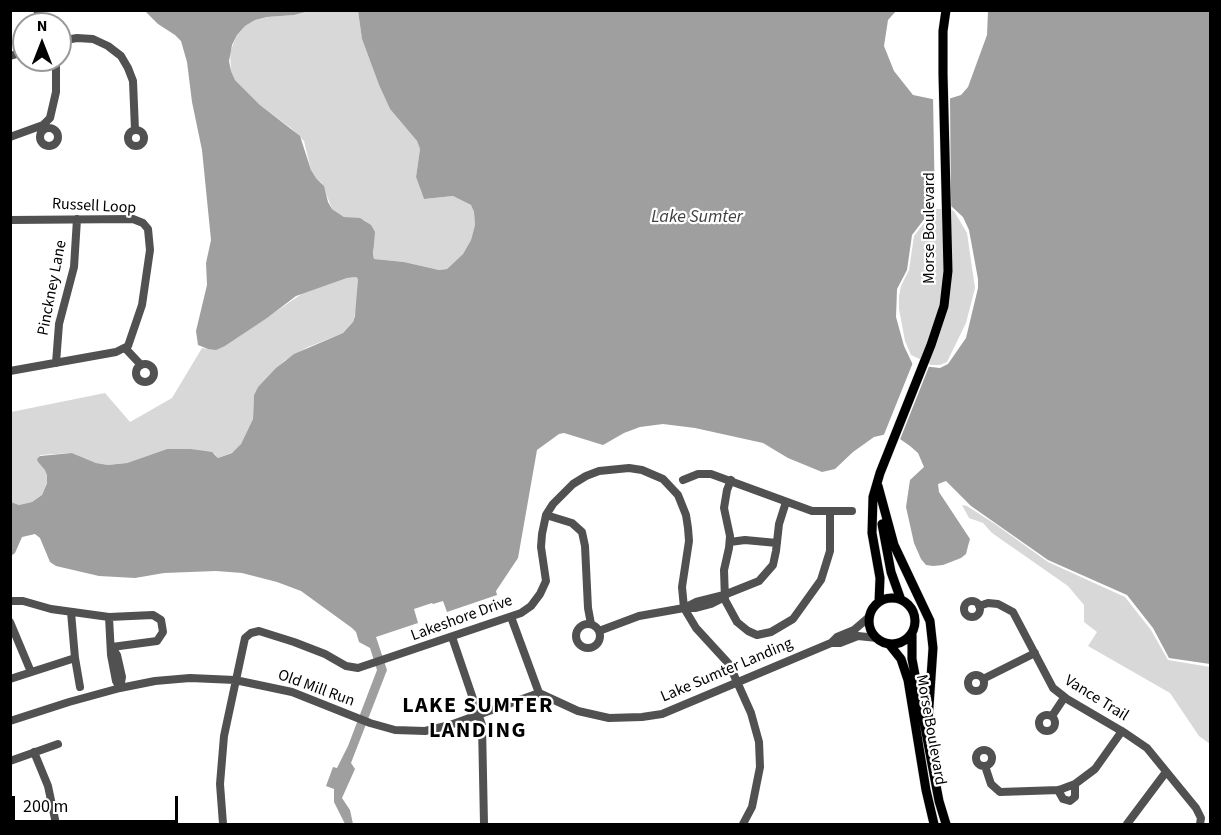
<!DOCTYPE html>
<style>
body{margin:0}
#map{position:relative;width:1221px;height:835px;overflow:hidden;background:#fff;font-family:"Source Sans 3",sans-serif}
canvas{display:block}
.frame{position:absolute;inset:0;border:12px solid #000;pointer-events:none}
.north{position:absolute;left:12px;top:12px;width:60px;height:60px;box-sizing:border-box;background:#fff;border:2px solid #999;border-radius:50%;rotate:0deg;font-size:16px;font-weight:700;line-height:24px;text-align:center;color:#000}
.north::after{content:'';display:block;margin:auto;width:21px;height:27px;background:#000;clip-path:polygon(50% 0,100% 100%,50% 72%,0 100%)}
.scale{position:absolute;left:12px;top:796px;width:166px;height:27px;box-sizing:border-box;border:3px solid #000;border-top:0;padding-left:8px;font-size:18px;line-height:21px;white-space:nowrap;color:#000;-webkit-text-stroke:4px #fff;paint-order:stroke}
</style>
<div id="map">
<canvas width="1221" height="835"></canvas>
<div class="frame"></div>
<div class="north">N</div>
<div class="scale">200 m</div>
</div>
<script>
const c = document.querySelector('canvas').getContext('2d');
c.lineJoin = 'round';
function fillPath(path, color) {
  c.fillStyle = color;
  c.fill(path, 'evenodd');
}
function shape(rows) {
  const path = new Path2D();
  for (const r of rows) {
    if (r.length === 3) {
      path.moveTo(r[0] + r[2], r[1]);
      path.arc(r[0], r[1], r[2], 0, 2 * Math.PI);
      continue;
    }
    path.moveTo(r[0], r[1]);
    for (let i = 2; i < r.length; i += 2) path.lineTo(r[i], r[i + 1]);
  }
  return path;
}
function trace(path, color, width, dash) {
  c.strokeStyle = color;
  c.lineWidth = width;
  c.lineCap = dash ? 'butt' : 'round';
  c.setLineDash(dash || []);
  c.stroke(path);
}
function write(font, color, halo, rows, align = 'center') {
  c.font = font + ' "Source Sans 3",sans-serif';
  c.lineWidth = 4.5;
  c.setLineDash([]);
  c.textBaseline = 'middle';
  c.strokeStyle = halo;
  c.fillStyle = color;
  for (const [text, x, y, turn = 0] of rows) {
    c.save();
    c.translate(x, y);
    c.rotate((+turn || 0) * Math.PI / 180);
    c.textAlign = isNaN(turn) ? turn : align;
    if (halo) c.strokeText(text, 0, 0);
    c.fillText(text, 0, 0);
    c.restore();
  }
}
fillPath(shape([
 [309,11,358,11,362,39,379,85,390,109,417,141,420,149,416,177,424,199,453,196,471,205,474,212,475,225,471,240,463,254,447,269,439,270,404,262,374,259,373,255,374,250,366,221,344,217,332,209,322,183,316,178,311,170,304,141,292,129,260,105,235,80,231,71,230,52,237,35,245,26,255,20,268,17,294,15],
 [935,209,943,209,945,271,941,305,922,360,911,355,905,341,899,309,899,296,901,286,909,270,914,236],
 [949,209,954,211,967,233,975,288,966,323,947,362,940,365,931,365,927,363,946,307],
 [356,277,358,279,357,307,353,322,343,333,308,347,284,361,258,387,254,395,253,419,241,444,236,451,218,458,215,454,191,449,167,449,127,463,108,465,96,463,72,453,40,455,38,462,46,470,47,475,47,482,42,495,32,502,19,505,11,502,11,412,105,393,130,422,172,398,202,348,208,349,225,346,303,293,347,278],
 [962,505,967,506,995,524,1048,562,1125,597,1151,630,1168,660,1210,667,1210,744,1199,736,1170,693,1088,646,1097,632,1084,622,1084,605,1068,586,992,533,983,523,969,518]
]), '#d8d8d8');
fillPath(shape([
 [145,11,309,11,294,15,267,17,255,20,245,26,237,35,232,45,229,61,231,71,235,80,260,105,300,136,311,170,316,178,324,186,328,202,332,209,344,217,360,218,371,225,375,232,373,255,374,259,404,262,439,270,447,269,463,254,471,240,475,225,474,212,471,205,453,196,424,199,416,177,420,149,417,141,390,109,379,85,362,39,358,11,896,11,888,20,884,46,894,71,913,95,942,101,961,95,968,87,987,35,988,11,1210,11,1210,664,1169,658,1153,628,1127,595,1048,560,971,506,946,481,938,484,939,492,970,539,968,546,966,554,961,558,943,565,933,566,926,565,921,559,914,543,906,507,910,480,924,467,918,453,910,446,900,439,887,434,874,437,853,452,835,469,822,472,788,458,763,443,695,428,663,424,640,427,624,433,603,445,564,433,559,434,537,450,518,558,496,591,497,595,447,612,443,601,433,604,432,603,414,609,418,623,376,637,387,670,351,763,355,769,342,798,350,810,353,824,345,824,334,802,334,789,326,786,333,767,337,768,348,746,377,670,370,648,359,642,356,632,352,628,301,591,277,582,242,573,216,571,164,573,135,578,99,576,56,566,50,562,40,538,35,534,22,537,15,553,11,556,11,502,19,505,32,502,42,495,47,483,47,475,45,470,38,462,37,459,40,456,72,453,96,463,108,465,127,463,167,449,191,449,212,452,218,458,232,453,241,444,253,419,254,395,258,387,276,368,294,354,343,333,353,322,355,316,358,279,356,277,347,278,296,296,267,318,225,346,216,350,208,349,198,345,196,331,207,285,206,263,211,240,202,150,192,102,187,62,181,41,175,35,158,24],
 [935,205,950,205,963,217,969,230,978,279,978,288,966,338,948,364,940,368,913,365,904,346,896,317,897,289,907,270,912,235]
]), '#9f9f9f');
fillPath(shape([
 [933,96,942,98,950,97,951,209,940,205,935,210],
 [914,360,917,363,930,364,899,442,893,438,883,437]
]), '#fff');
const major = shape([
 [878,486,894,545,930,621,933,648,927,736],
 [882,524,891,572,901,600],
 [892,621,23],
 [879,602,880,578,872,533,873,497,880,473,931,345,944,306,948,271,943,74,943,31,946,10],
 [912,633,912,659,939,801,946,824],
 [889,644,901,659,908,680,926,790,934,824]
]);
trace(major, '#dbdbdb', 10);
trace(shape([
 [37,10,45,24],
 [60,41,77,38,93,39,108,46,121,56,128,68,133,81,135,130],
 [10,56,24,52],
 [49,137,9],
 [136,138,8],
 [10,137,43,125,50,118,56,92,56,60],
 [10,220,133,219,143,223,148,229,150,250,142,305,128,346,116,352,10,371],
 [125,348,141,365],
 [56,363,59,324,74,267,77,219],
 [145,373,9],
 [683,480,698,474,711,474,812,511,852,511],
 [731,480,727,490,724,508,730,536,729,548,724,570,725,600,737,622,748,631,757,635,771,632,793,619,821,580,830,551,830,512],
 [546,515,572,523,582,532,585,546,588,608,591,624],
 [730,542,745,540,777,543],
 [972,609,8],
 [10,601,23,601,51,609,109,617,153,615,161,620,163,632,157,641,112,647],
 [979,606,988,603,998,604,1013,612,1053,688,1067,699,1125,733,1147,748,1196,808,1201,818,1200,824],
 [685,608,696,608,711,604,719,600,723,596],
 [71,612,75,658,80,687],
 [109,617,111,655,116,681,120,688],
 [511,617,539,693,578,711,609,718,642,717,662,714,831,643,840,643,858,636,877,638],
 [10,622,31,672],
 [588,636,12],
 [599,631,639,616,684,608,696,602,724,595,759,581,773,565,776,551,779,524,786,502],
 [452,637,482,725,484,824],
 [831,643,837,637,854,630,869,617],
 [112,647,117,655,122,677,120,688],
 [976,683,8],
 [10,679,75,658],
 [983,679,1035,653],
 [1047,723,8],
 [1052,716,1064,698],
 [10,721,69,702,120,688,155,681,190,678,235,680,292,692,370,723,395,730,425,731,450,725,539,693],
 [984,758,8],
 [34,752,48,786,56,824],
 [10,761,58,744],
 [985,766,991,784,1000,792,1059,790,1075,784,1095,769,1122,731],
 [1058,790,1063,799,1070,801,1075,797,1075,784],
 [223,824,220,784,224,736,245,638,251,633,259,631,294,642,325,654,346,666,358,668,521,613,531,606,540,594,546,581,541,547,542,534,546,515,553,504,573,484,586,476,599,471,629,468,642,470,663,479,678,495,686,515,688,528,689,541,682,587,684,608,696,628,729,664,751,713,759,742,760,767,752,807,743,824],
 [1127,824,1166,772]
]), '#515151', 8);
trace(major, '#000', 9);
write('16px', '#000', '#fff', [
 ["Russell Loop",94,207,3],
 ["Morse Boulevard",930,228,-90],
 ["Pinckney Lane",53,288,-79],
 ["Lakeshore Drive",462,619,-20],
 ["Lake Sumter Landing",727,671,-23],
 ["Old Mill Run",316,689,20],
 ["Vance Trail",1096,699,32],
 ["Morse Boulevard",930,730,80]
]);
write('italic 18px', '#404040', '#fff', [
 ["Lake Sumter",697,218]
]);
c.letterSpacing = '1.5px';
write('bold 22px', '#000', '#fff', [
 ["LAKE SUMTER",478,707],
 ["LANDING",478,732]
]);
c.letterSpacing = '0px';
</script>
